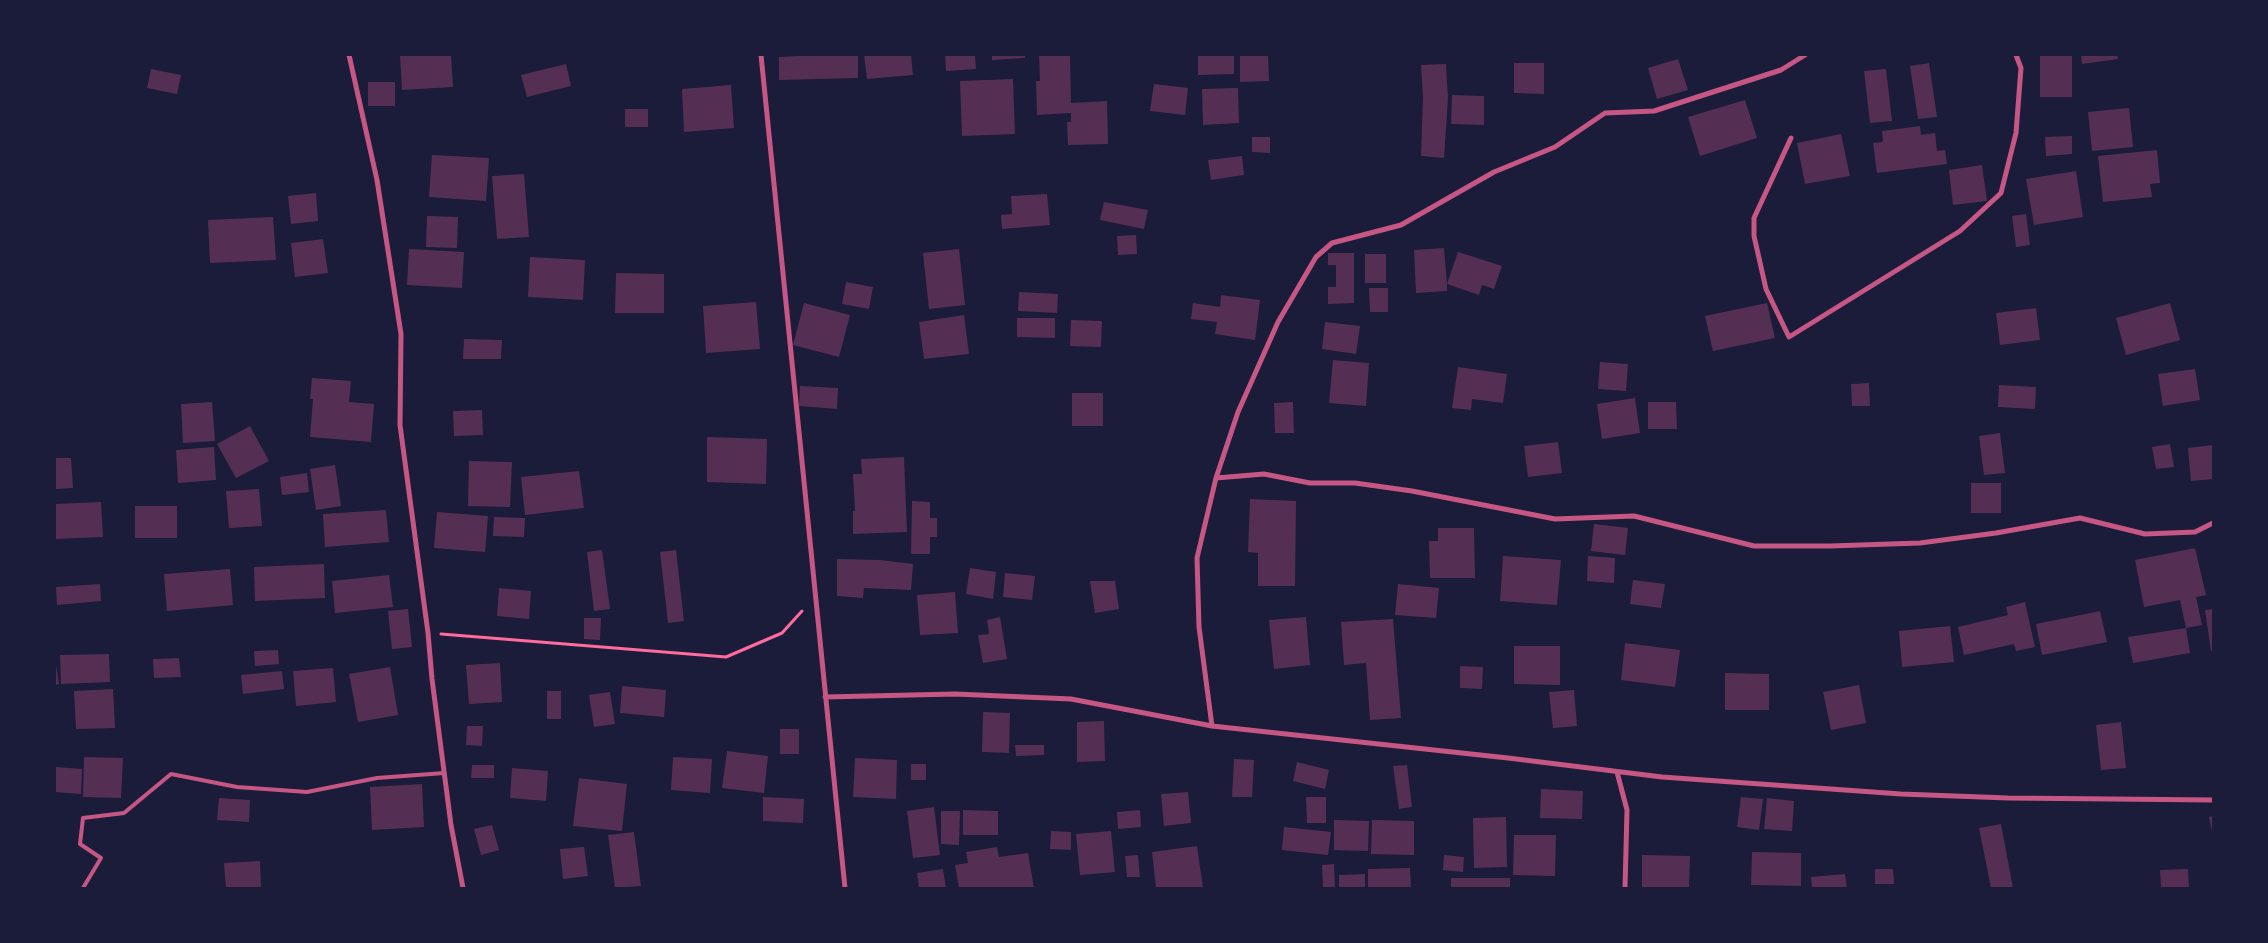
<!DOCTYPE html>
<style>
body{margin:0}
#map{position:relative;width:2268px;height:943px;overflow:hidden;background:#1b1b3a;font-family:"Asap Condensed",sans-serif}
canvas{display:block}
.frame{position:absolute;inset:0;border:56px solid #1b1b3a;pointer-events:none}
</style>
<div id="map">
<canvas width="2268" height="943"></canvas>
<div class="frame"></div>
</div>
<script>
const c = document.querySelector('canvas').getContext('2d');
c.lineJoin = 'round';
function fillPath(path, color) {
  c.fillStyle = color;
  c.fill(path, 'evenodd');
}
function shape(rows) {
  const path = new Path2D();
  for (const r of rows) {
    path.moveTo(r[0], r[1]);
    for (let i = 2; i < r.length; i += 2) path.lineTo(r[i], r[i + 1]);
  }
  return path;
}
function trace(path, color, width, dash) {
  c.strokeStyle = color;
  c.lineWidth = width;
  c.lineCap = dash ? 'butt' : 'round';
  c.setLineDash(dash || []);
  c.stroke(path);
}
fillPath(shape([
 [400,55,451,55,453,87,402,90],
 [819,55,858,55,858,78,779,80,779,57],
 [864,55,911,55,913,75,867,79],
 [945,55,975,55,976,69,946,71],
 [992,55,1025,55,1025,58,992,60],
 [1039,55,1070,55,1071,103,1107,101,1108,144,1068,145,1067,122,1071,122,1071,113,1037,115,1036,81,1040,81],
 [1198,55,1234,55,1234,74,1198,75],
 [1240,55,1268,55,1269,81,1240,82],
 [2040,55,2072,55,2072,97,2040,97],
 [2081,55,2117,55,2118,59,2082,64],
 [1678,59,1688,90,1657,99,1648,68],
 [1514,63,1544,63,1544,94,1514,93],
 [1929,63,1937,117,1918,119,1910,66],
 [566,64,571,86,527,97,521,75],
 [1446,64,1448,99,1444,158,1421,156,1423,97,1421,65],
 [151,69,181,75,177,94,147,88],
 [1886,69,1892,121,1870,123,1864,71],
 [1013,79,1015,134,962,136,960,81],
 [368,82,395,82,395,106,368,106],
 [1154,84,1188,88,1185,115,1150,111],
 [731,85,734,128,684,132,682,89],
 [1238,88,1239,123,1203,125,1202,89],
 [1452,95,1484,96,1484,125,1451,124],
 [1745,100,1757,138,1700,156,1688,117],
 [2129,108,2133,147,2092,151,2088,112],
 [625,109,648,109,648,127,625,127],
 [1920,126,1921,135,1935,133,1937,151,1945,150,1947,164,1877,173,1873,143,1883,142,1882,131],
 [1841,134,1850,176,1805,184,1797,143],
 [2072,136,2072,154,2046,156,2045,137],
 [1252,137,1270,137,1270,153,1252,152],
 [2157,150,2160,183,2150,184,2152,197,2103,202,2098,156],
 [432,155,489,158,486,201,429,197],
 [1242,156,1244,175,1211,180,1208,160],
 [1982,165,1987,201,1953,205,1949,170],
 [2076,171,2083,217,2034,225,2026,179],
 [524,174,529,237,497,239,492,176],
 [316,193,318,221,291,224,288,196],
 [1047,194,1050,225,1002,229,1001,215,1012,214,1011,196],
 [1104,202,1148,210,1144,229,1100,220],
 [2026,214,2030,245,2016,247,2012,216],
 [427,216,458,217,457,248,426,247],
 [273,217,276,260,210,263,208,220],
 [1136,235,1137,254,1118,255,1117,236],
 [323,239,328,273,295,277,291,243],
 [1444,248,1447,284,1458,252,1502,266,1494,289,1482,285,1479,295,1447,284,1447,291,1416,293,1414,250],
 [409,249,464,252,462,288,407,285],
 [959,249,965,305,929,309,923,253],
 [1328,253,1354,253,1354,303,1328,304,1328,287,1336,287,1336,265,1328,265],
 [1365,254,1386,254,1386,283,1365,283],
 [530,257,585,260,583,300,528,297],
 [616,273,664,274,664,313,615,313],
 [846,282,873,287,869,309,842,304],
 [1369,288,1388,288,1388,312,1370,312],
 [1019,292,1058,294,1057,313,1018,311],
 [1221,295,1260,300,1255,340,1215,334,1217,322,1191,319,1193,303,1220,307],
 [756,302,760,349,706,353,703,306],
 [804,303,850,315,839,357,793,345],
 [1767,303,1775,338,1713,351,1705,316],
 [2170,303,2180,340,2126,355,2116,318],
 [2036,308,2040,340,2000,345,1996,313],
 [964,315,969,354,924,359,919,322],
 [1017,318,1055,318,1055,338,1017,337],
 [1071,320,1102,321,1101,347,1070,346],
 [1325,322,1360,326,1356,354,1322,349],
 [464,339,502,340,501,359,463,359],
 [1333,360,1369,363,1366,406,1329,403],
 [1600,362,1628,364,1626,391,1598,389],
 [1458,367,1507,374,1503,403,1472,399,1471,410,1452,408],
 [2195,369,2200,400,2163,406,2158,374],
 [312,378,351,381,349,402,374,404,371,442,310,437,313,399,310,399],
 [1869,383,1870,406,1852,406,1851,384],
 [1999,385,2036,387,2035,409,1998,407],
 [800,386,838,388,837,409,799,406],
 [1072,393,1103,393,1103,426,1072,426],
 [1635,398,1640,433,1602,439,1597,404],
 [212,402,215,441,183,443,181,404],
 [1293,402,1294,433,1275,433,1274,403],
 [1648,402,1676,402,1677,429,1648,429],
 [482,410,483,435,454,436,453,411],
 [250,426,269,461,236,478,217,444],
 [2000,433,2005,473,1984,475,1979,436],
 [707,437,767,439,766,484,707,482],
 [1558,442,1562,473,1528,477,1524,446],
 [2170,444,2174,467,2156,469,2152,447],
 [2213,445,2213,479,2191,481,2188,448],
 [214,447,216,480,178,483,176,450],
 [904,457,907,532,853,534,853,511,855,511,853,474,862,474,861,459],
 [55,458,71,458,73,488,55,489],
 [469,461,512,462,510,507,468,506],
 [335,465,341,506,316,510,310,469],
 [579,471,584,508,525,515,521,477],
 [307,473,309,492,282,495,280,477],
 [1971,483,2001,483,2001,513,1971,513],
 [259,489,262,526,229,528,226,491],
 [1250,499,1296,501,1295,586,1258,586,1258,553,1248,552],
 [912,501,930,502,930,518,937,518,937,537,930,537,930,554,911,554],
 [101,502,103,537,55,539,55,504],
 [135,506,177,506,177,538,135,538],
 [386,510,389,542,325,547,323,514],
 [437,512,488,516,485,552,434,548],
 [494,517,525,518,524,537,493,536],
 [1594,524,1628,528,1625,555,1591,551],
 [1438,528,1474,528,1475,578,1430,578,1429,541,1438,541],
 [2195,548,2206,595,2196,597,2202,625,2186,628,2180,600,2144,607,2135,560],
 [602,550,610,609,594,611,587,552],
 [676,550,684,621,668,623,660,552],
 [1503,556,1561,560,1557,605,1500,601],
 [1588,556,1615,558,1614,583,1587,581],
 [837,559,880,560,913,564,911,590,864,588,863,598,837,596],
 [324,564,325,598,255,601,254,567],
 [970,568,996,572,993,599,966,594],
 [230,569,233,605,167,611,164,574],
 [1005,573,1035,576,1032,600,1003,597],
 [389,575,393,607,335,613,332,581],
 [1633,580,1665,584,1661,608,1630,604],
 [1090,581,1115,581,1119,609,1095,613],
 [100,584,101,601,57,605,56,587],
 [1398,584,1439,588,1436,618,1395,615],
 [499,588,531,591,529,619,497,616],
 [955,592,958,633,920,635,917,595],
 [2025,602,2035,647,2016,651,2014,644,1964,655,1958,627,2008,615,2006,607],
 [408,609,412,647,392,649,388,611],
 [2213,609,2213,651,2211,651,2205,610],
 [2100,611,2107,642,2042,655,2036,624],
 [1000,617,1007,659,983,663,978,635,989,634,987,620],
 [1306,617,1310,665,1274,669,1269,620],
 [584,618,601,618,600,640,584,639],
 [1393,619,1401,718,1370,720,1366,663,1344,665,1341,622],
 [1950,626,1954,662,1902,667,1899,631],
 [2186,628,2190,653,2133,663,2128,637],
 [1625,643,1680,650,1675,687,1621,680],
 [1514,646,1560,646,1560,685,1514,684],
 [278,650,279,664,255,666,254,651],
 [109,654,110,682,61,684,60,655],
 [179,658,181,677,154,678,153,659],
 [55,659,59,684,55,685],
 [500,663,502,702,469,704,466,665],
 [1460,666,1483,667,1482,689,1460,688],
 [390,667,398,715,358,722,349,674],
 [333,668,336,702,296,706,293,671],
 [282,671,284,689,243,694,241,675],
 [1725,673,1769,674,1769,710,1725,710],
 [1859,685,1866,723,1831,730,1823,692],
 [622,686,666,690,664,717,620,713],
 [113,689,115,728,76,729,74,691],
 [1574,690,1577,726,1553,728,1549,692],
 [547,691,561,691,561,719,547,719],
 [610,692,615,724,594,727,589,695],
 [983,712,1010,713,1009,753,982,752],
 [1104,721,1105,761,1077,762,1077,722],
 [2121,722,2126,768,2101,770,2096,725],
 [467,726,483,726,482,746,466,745],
 [780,729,799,729,799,754,780,754],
 [1015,745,1044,745,1044,755,1016,756],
 [727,751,768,756,764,793,722,788],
 [84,757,123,758,121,798,83,797],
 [673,757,712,759,710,793,671,790],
 [855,758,897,760,896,799,853,797],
 [1234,759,1254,760,1252,797,1232,797],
 [1297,762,1329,770,1325,789,1293,781],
 [911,764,926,764,926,780,911,780],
 [472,765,494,765,494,778,471,778],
 [1407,765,1412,807,1399,809,1393,766],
 [55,767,82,769,81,794,55,792],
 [512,768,548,771,546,801,510,798],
 [579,778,627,784,622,831,573,826],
 [422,784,424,827,372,830,370,787],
 [1541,789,1583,791,1582,819,1540,818],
 [1188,792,1191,823,1164,826,1161,794],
 [763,797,804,799,803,823,763,821],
 [1306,797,1326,797,1326,823,1307,823],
 [1741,797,1763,799,1759,830,1737,827],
 [219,798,250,800,249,822,217,820],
 [1767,798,1794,801,1792,831,1764,829],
 [934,807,940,855,913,858,907,811],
 [963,810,998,811,998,835,963,835],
 [1140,810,1141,827,1118,829,1117,812],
 [941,811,960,811,959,845,941,844],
 [2213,816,2213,832,2212,832,2209,817],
 [1506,817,1507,867,1474,868,1473,818],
 [1334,820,1369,821,1368,851,1334,850],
 [1372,820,1414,821,1414,855,1371,854],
 [2001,824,2013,888,1991,888,1979,828],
 [492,825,499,850,481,855,474,829],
 [1284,827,1331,832,1328,855,1282,850],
 [1051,831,1071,832,1071,850,1050,849],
 [1111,831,1115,872,1080,875,1076,834],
 [634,832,641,886,615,888,608,835],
 [1514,835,1556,835,1555,876,1513,875],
 [1197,846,1203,888,1156,888,1152,852],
 [584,847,588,876,563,879,560,849],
 [997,847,999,857,1028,853,1034,888,959,888,955,865,968,863,966,852],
 [1752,852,1801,853,1801,886,1751,885],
 [1138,855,1140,877,1127,877,1125,856],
 [1444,855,1464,857,1463,872,1443,870],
 [1642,855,1690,856,1689,888,1642,888],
 [260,861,261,888,226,888,224,863],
 [1334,864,1335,888,1323,888,1322,865],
 [1410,868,1411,888,1368,888,1368,869],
 [943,869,946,888,919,888,917,873],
 [1875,869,1893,869,1894,884,1875,884],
 [2188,869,2189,888,2161,888,2160,870],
 [1365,874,1365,888,1339,888,1339,875],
 [1845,874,1847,888,1812,888,1811,877],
 [1451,878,1510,878,1510,888,1451,888]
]), '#542f53');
trace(shape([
 [441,634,726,657,782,633,802,611]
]), '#ff6b9d', 3);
trace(shape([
 [83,888,101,858,80,844,83,818,124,813,171,774,237,787,307,792,377,778,444,773]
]), '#c65784', 4);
trace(shape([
 [349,55,377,180,401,334,400,425,428,633,432,679,451,825,463,888],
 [761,55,845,888],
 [1791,138,1754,218,1754,236,1766,289,1789,337,1960,231,2001,193,2016,133,2021,68,2016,55],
 [1216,478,1264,474,1310,483,1355,483,1412,491,1555,519,1634,516,1754,546,1830,546,1920,543,1996,533,2080,518,2145,534,2195,532,2213,523],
 [825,697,955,694,1071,699,1212,726,1508,758,1662,777,1901,794,2008,798,2213,800],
 [1212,726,1199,627,1197,558,1216,478,1238,412,1278,322,1316,257,1332,243,1401,225,1494,172,1555,147,1605,113,1654,111,1781,70,1805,55],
 [1617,772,1627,810,1625,888]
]), '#c65784', 5);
</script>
